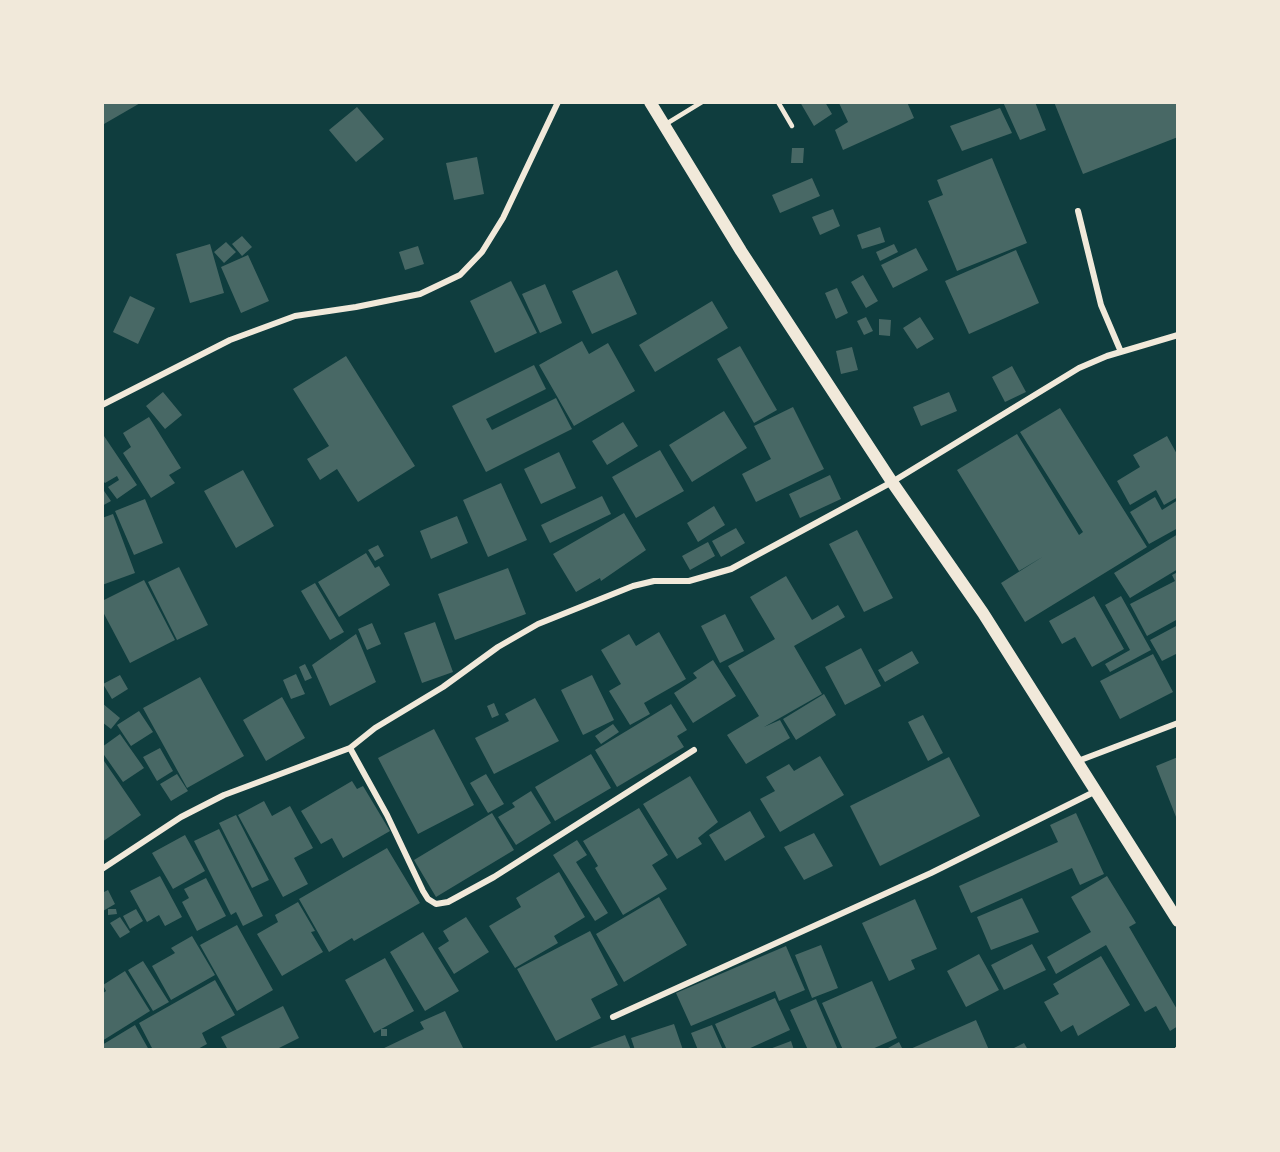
<!DOCTYPE html>
<style>
body{margin:0}
#map{position:relative;width:1280px;height:1152px;overflow:hidden;background:#0f3d3e;font-family:"Noto Sans",sans-serif}
canvas{display:block}
.frame{position:absolute;inset:0;border:104px solid #f1e9da;pointer-events:none}
</style>
<div id="map">
<canvas width="1280" height="1152"></canvas>
<div class="frame"></div>
</div>
<script>
const c = document.querySelector('canvas').getContext('2d');
c.lineJoin = 'round';
function fillPath(path, color) {
  c.fillStyle = color;
  c.fill(path, 'evenodd');
}
function shape(rows) {
  const path = new Path2D();
  for (const r of rows) {
    path.moveTo(r[0], r[1]);
    for (let i = 2; i < r.length; i += 2) path.lineTo(r[i], r[i + 1]);
  }
  return path;
}
function trace(path, color, width, dash) {
  c.strokeStyle = color;
  c.lineWidth = width;
  c.lineCap = dash ? 'butt' : 'round';
  c.setLineDash(dash || []);
  c.stroke(path);
}
fillPath(shape([
 [102,102,142,102,104,124],
 [800,102,825,102,832,114,814,126],
 [907,102,914,118,843,150,835,130,848,122,839,103],
 [1003,102,1035,102,1046,130,1020,140],
 [1054,102,1178,102,1178,137,1083,174],
 [357,107,384,139,356,162,329,130],
 [1000,108,1012,133,962,151,950,126],
 [792,148,804,148,803,163,791,163],
 [477,157,484,194,454,200,446,163],
 [992,158,1027,243,957,271,928,201,943,195,937,180],
 [812,178,820,196,780,213,772,195],
 [833,209,840,226,820,235,812,217],
 [880,227,885,242,862,249,857,235],
 [242,236,252,247,242,256,232,244],
 [226,242,236,252,224,263,214,252],
 [210,244,224,293,190,303,176,254],
 [894,244,898,252,880,261,876,252],
 [418,246,424,264,405,270,399,252],
 [916,248,928,270,893,288,881,265],
 [1016,250,1039,303,969,334,945,281],
 [248,255,269,301,241,313,221,267],
 [617,270,637,314,592,334,572,291],
 [863,275,878,301,866,308,851,282],
 [511,281,537,333,495,353,470,301],
 [545,284,562,323,540,333,522,294],
 [837,288,848,313,836,319,825,293],
 [130,296,155,308,138,344,113,332],
 [712,301,728,328,655,372,639,345],
 [866,317,873,331,864,335,857,321],
 [920,317,934,339,917,349,903,328],
 [879,319,891,320,890,336,879,335],
 [582,341,589,354,608,343,635,391,574,426,539,365],
 [740,346,777,410,754,423,717,359],
 [852,347,858,370,841,374,836,351],
 [346,356,415,466,358,502,337,469,320,480,307,459,329,446,293,389],
 [534,365,546,389,486,419,492,430,556,398,572,429,486,472,452,406],
 [1012,366,1026,392,1005,402,992,377],
 [163,392,182,415,165,429,146,406],
 [949,392,957,411,921,426,913,407],
 [793,407,824,469,756,502,742,474,771,459,754,426],
 [1060,408,1147,547,1025,622,1001,583,1044,556,1019,571,957,470,1017,434,1079,535,1083,532,1020,432],
 [724,411,747,448,692,482,669,445],
 [149,417,181,468,169,475,175,483,151,498,123,453,131,447,123,433],
 [623,422,638,446,607,465,592,441],
 [102,433,137,485,117,499,108,487,119,480,117,476,105,483,102,480],
 [1167,436,1178,456,1178,497,1164,505,1156,490,1130,505,1117,481,1140,467,1133,455],
 [660,450,684,491,636,518,612,477],
 [559,452,576,488,541,504,524,469],
 [243,470,274,526,236,548,204,491],
 [830,475,841,499,800,518,789,494],
 [501,483,527,540,488,557,463,500],
 [102,488,111,501,102,506],
 [602,496,611,514,550,543,541,525],
 [1155,497,1162,510,1178,500,1178,528,1149,544,1130,512],
 [145,499,163,543,134,555,115,511],
 [714,506,725,525,698,542,687,523],
 [624,513,646,550,601,581,600,578,576,592,553,554],
 [113,514,135,573,102,585,102,518],
 [457,516,468,543,431,559,420,531],
 [736,528,745,543,721,557,712,541],
 [857,530,893,598,864,612,829,544],
 [1178,534,1178,569,1130,598,1114,573],
 [708,542,715,556,690,570,682,556],
 [378,545,384,556,375,561,368,550],
 [366,553,375,568,379,566,390,585,339,617,318,582],
 [179,567,208,625,177,640,148,582],
 [508,568,526,614,455,640,438,594],
 [1178,572,1178,619,1147,636,1130,604,1175,581,1172,575],
 [786,576,812,620,838,605,845,617,794,646,822,694,764,727,780,720,790,738,746,764,727,735,759,716,728,666,775,639,750,597],
 [144,580,175,640,130,663,102,610,102,601],
 [315,583,344,632,330,640,301,591],
 [1094,596,1124,649,1092,667,1075,637,1062,644,1049,621],
 [1121,596,1151,650,1110,672,1105,664,1130,650,1105,605],
 [725,614,744,651,720,663,701,626],
 [435,622,453,672,422,683,404,633],
 [372,623,381,644,367,650,358,629],
 [1178,625,1178,653,1162,661,1150,640],
 [659,632,686,679,644,703,650,714,630,725,609,691,621,684,601,650,629,634,636,646],
 [356,634,376,682,330,706,312,665],
 [861,648,881,686,845,705,825,667],
 [912,651,919,663,885,682,878,670],
 [1153,654,1173,692,1120,719,1100,681],
 [713,660,736,696,693,723,674,693,697,678,693,673],
 [305,664,312,678,305,681,299,667],
 [296,674,305,694,291,699,283,680],
 [120,675,128,689,112,699,103,684],
 [592,675,614,720,583,735,561,690],
 [200,677,244,756,187,788,143,708],
 [824,694,836,715,796,740,783,719],
 [282,697,305,738,266,761,243,720],
 [535,698,559,741,494,774,475,738,509,721,505,714],
 [102,703,120,718,111,729,102,722],
 [494,703,499,715,492,718,487,706],
 [671,704,687,730,677,736,684,747,617,787,595,750],
 [139,711,153,732,131,746,117,725],
 [923,715,943,753,928,761,908,722],
 [613,724,619,732,601,744,595,736],
 [434,729,474,805,418,834,378,758],
 [120,734,144,768,123,782,102,752,102,747],
 [160,748,173,771,157,781,143,757],
 [591,754,611,788,555,821,535,787],
 [820,756,844,795,780,832,760,799,775,791,766,777,789,764,794,771],
 [949,757,980,816,880,866,850,806],
 [1178,757,1178,822,1156,766],
 [102,758,141,815,102,842],
 [177,774,188,791,171,801,160,784],
 [486,774,504,804,488,813,470,783],
 [690,776,718,822,698,838,702,844,677,859,643,804],
 [352,781,357,789,363,786,390,831,343,858,332,838,321,844,301,811],
 [531,791,551,823,516,845,498,817,515,807,512,803],
 [264,801,272,816,290,806,313,848,294,858,308,884,283,897,238,815],
 [639,808,668,855,652,865,667,889,623,915,595,868,598,866,583,841],
 [750,811,765,837,725,861,709,835],
 [492,813,514,850,436,897,414,860],
 [1076,813,1104,874,1080,885,1072,868,971,913,959,886,1058,842,1050,825],
 [236,815,269,880,252,888,219,823],
 [219,829,263,916,243,926,236,912,231,915,194,841],
 [814,833,833,866,804,880,784,847],
 [185,835,205,871,173,889,152,853],
 [577,840,587,855,576,862,608,913,595,921,553,855],
 [387,848,420,903,354,941,352,938,329,952,299,899],
 [559,872,585,917,554,936,558,943,515,968,489,926,521,907,516,898],
 [160,876,182,917,165,926,159,915,147,922,130,891],
 [1107,876,1136,923,1129,927,1178,1011,1178,1026,1170,1031,1156,1006,1145,1012,1106,945,1056,974,1047,957,1091,932,1071,897],
 [206,878,226,916,197,931,182,902,189,898,184,889],
 [108,890,115,904,103,911,102,893],
 [659,897,687,945,624,982,596,934],
 [1022,898,1039,932,991,950,977,917],
 [915,899,937,949,911,960,915,969,889,981,862,923],
 [298,902,315,931,311,932,323,952,282,976,257,934,278,922,275,915],
 [108,909,116,909,117,914,108,915],
 [136,909,143,921,130,929,123,916],
 [120,917,130,932,120,938,110,923],
 [466,917,489,952,454,974,438,948,449,941,443,931],
 [237,925,273,990,237,1011,200,945],
 [590,931,618,985,591,999,601,1018,556,1041,517,969],
 [423,932,459,991,425,1011,390,952],
 [192,936,215,975,171,1000,152,966,175,953,171,948],
 [1032,944,1046,970,1004,990,991,965],
 [821,945,838,988,812,998,795,955],
 [786,946,805,990,779,1001,775,991,691,1026,676,993],
 [979,954,999,990,966,1007,947,971],
 [1101,956,1130,1005,1078,1036,1073,1025,1061,1032,1044,1002,1059,994,1053,984],
 [385,958,414,1011,374,1033,345,980],
 [143,961,169,1002,153,1011,128,970],
 [125,971,150,1011,102,1041,102,994,106,991,103,985],
 [215,980,235,1015,202,1033,207,1044,196,1050,153,1050,139,1023],
 [872,981,897,1038,870,1050,843,1050,822,1003],
 [775,998,790,1030,746,1050,727,1050,715,1024],
 [816,999,838,1050,808,1050,790,1010],
 [283,1006,299,1038,275,1050,228,1050,221,1037],
 [445,1011,464,1050,380,1050,424,1029,420,1022],
 [976,1020,989,1050,908,1050],
 [674,1024,683,1050,635,1050,631,1038],
 [135,1025,149,1050,102,1050,102,1045],
 [712,1025,723,1050,698,1050,691,1033],
 [381,1029,387,1029,387,1036,381,1036],
 [625,1035,631,1050,584,1050],
 [791,1041,794,1050,767,1050],
 [899,1042,903,1050,889,1050,888,1048],
 [1024,1043,1028,1050,1010,1050]
]), '#486865');
trace(shape([
 [778,102,792,126],
 [666,124,702,102]
]), '#f1e9da', 4.5);
trace(shape([
 [1078,211,1101,305,1121,352],
 [102,405,230,340,295,316,356,307,420,294,460,275,482,252,503,218,558,102],
 [350,748,387,815,423,891,428,899,436,904,448,902,494,877,694,750],
 [1078,761,1178,723],
 [102,869,181,817,224,795,350,748,375,728,443,687,498,647,538,624,633,586,654,581,689,581,731,569,892,482,1079,368,1107,356,1178,335],
 [613,1017,931,873,1096,791],
 [1177,1050,1178,1049]
]), '#f1e9da', 6);
trace(shape([
 [650,102,741,251,892,482,983,613,1178,921]
]), '#f1e9da', 12);
</script>
